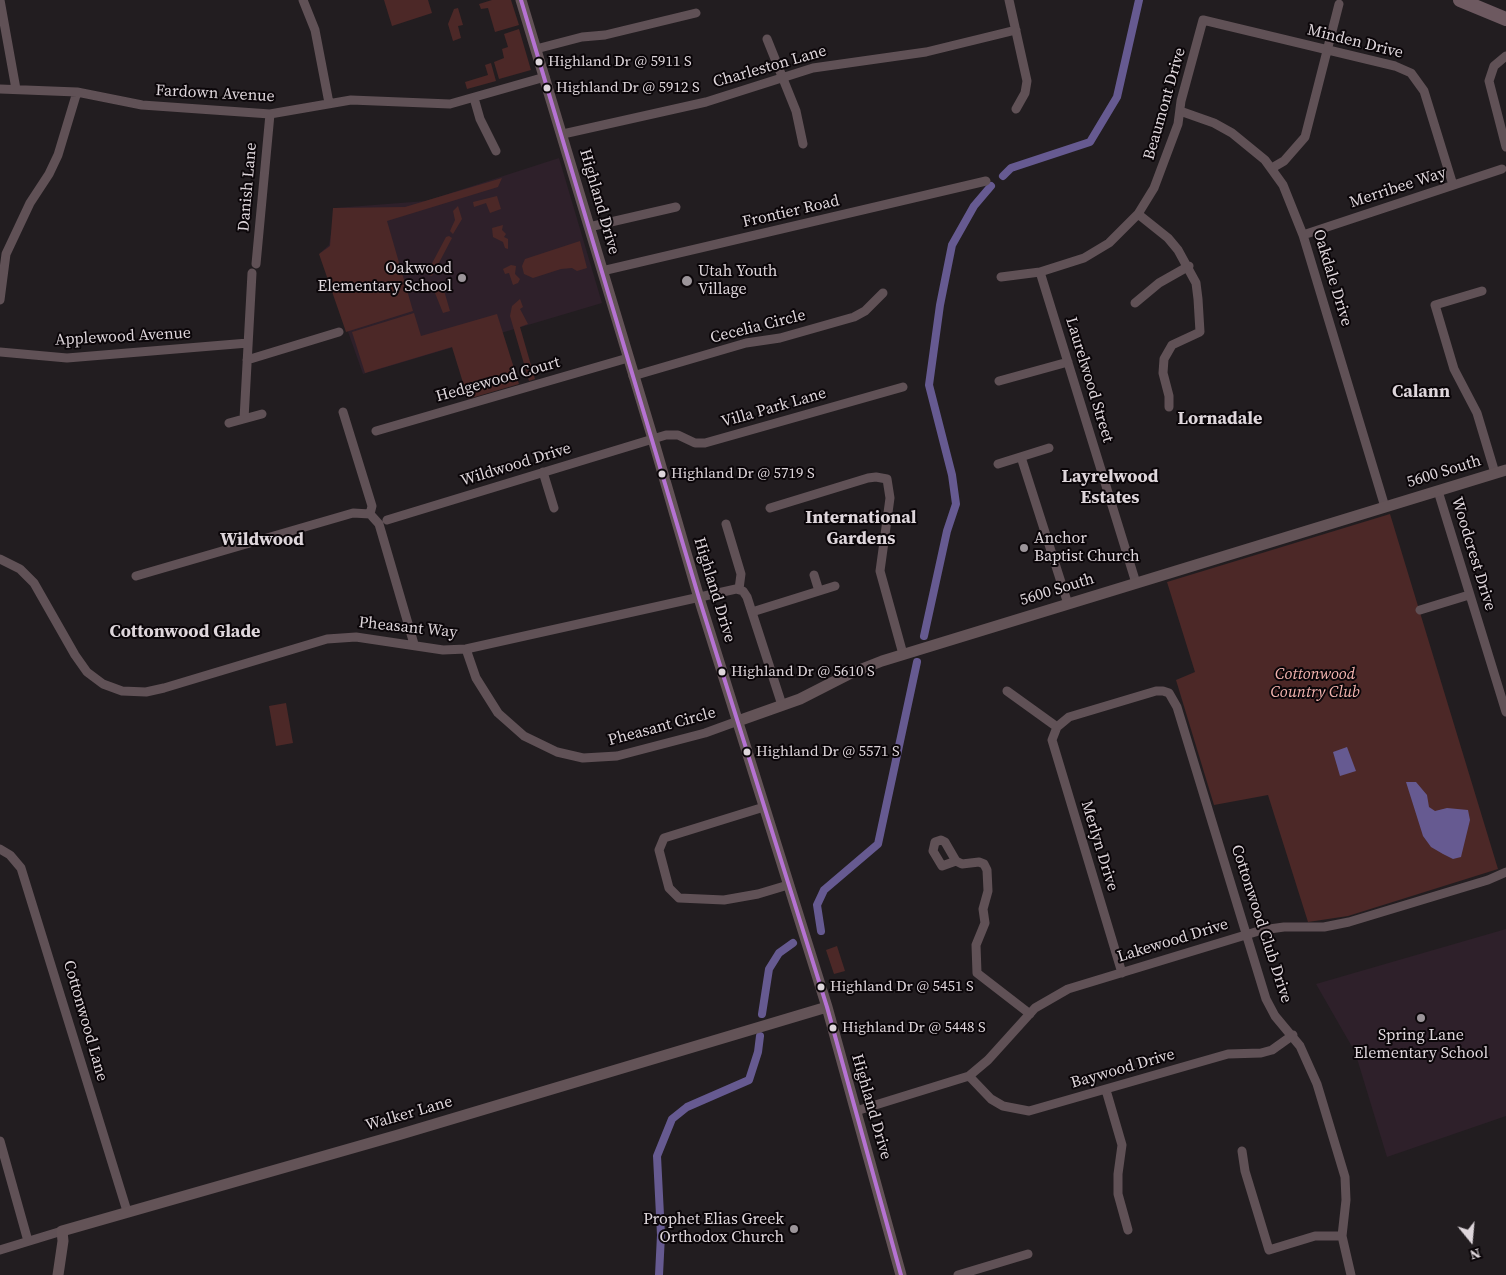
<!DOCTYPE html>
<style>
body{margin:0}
#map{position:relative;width:1506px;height:1275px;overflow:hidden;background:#221d20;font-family:"Source Serif 4",serif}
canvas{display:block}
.north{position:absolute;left:1446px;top:1215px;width:50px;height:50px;-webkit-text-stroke:4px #0b0609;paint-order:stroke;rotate:163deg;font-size:14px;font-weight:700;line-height:20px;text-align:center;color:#ded6db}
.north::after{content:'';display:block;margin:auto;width:18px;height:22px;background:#ded6db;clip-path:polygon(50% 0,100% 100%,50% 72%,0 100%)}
</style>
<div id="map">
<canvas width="1506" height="1275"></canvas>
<div class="north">N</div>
</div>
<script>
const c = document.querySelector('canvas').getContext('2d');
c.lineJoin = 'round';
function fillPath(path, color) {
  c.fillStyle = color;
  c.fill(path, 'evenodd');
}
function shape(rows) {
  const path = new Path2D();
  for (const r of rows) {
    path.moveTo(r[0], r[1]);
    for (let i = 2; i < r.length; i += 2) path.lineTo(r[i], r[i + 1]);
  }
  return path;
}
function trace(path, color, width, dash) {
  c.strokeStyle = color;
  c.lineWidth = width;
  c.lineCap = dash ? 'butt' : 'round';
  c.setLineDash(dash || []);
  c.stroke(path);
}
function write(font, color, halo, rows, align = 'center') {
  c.font = font + ' "Source Serif 4",serif';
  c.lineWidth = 4;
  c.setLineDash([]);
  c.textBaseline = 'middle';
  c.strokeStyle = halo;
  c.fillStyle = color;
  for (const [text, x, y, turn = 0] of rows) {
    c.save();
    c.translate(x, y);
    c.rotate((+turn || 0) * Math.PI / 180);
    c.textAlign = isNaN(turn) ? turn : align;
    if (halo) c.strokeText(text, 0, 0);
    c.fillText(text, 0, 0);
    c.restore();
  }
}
fillPath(shape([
 [559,158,602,303,363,374,320,253,329,245,335,208,426,201],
 [1506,929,1506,1116,1387,1157,1355,1052,1316,984]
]), '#2e202a');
fillPath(shape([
 [384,0,428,0,432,13,392,26],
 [492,0,511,0,519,25,495,32,488,8,481,9,479,4],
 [458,8,463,25,458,26,461,38,453,41,448,24,454,9],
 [519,29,531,70,499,79,494,62,504,58,502,49,508,47,504,34],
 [491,63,496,81,467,89,465,82,488,75,485,65],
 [502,178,498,187,387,221,413,311,346,332,319,254,330,246,333,208,405,207],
 [497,196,501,209,490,213,486,203,474,207,473,202],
 [458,206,462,219,453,234,450,231,455,220,453,211],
 [503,225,502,230,506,234,504,237,508,239,508,249,505,248,503,242,493,237,492,228],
 [449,236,452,238,432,276,429,275,429,269,446,237],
 [580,241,587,268,577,271,572,268,561,269,533,278,524,274,522,266,525,259],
 [511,265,516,266,515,274,520,279,518,283,513,285,509,273,505,274,503,269],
 [443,287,450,311,443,313,435,293,437,289],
 [520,299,523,307,520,309,528,324,520,327,535,379,529,381,510,316,512,306],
 [414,313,421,336,497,314,519,384,468,399,452,347,365,373,352,332],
 [1390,514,1498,869,1348,916,1308,922,1268,795,1214,805,1176,680,1195,672,1167,582],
 [286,703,293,743,276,746,269,706],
 [837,946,845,971,834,974,826,950]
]), '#4c2827');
fillPath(shape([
 [1347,747,1356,771,1340,776,1333,752],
 [1406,782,1416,782,1427,795,1429,807,1435,811,1447,808,1468,810,1470,820,1461,857,1453,859,1443,854,1431,847,1423,836]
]), '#665a91');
trace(shape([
 [1003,176,1011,168,1090,142,1117,97,1139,0],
 [924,636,947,531,956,504,952,475,929,385,940,305,952,245,974,206,991,186],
 [821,931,817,905,824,890,878,844,917,662],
 [762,1014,769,969,779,953,793,943],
 [659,1275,661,1235,657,1156,672,1119,687,1107,749,1080,758,1052,760,1036]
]), '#665a91', 8);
trace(shape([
 [0,0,16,89],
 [303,0,315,30,329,103],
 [1009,0,1027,81,1025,93,1016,109],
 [767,39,796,111,803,144],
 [536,49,582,37,605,35,696,13],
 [1506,56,1494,66,1489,81,1506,147],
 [0,89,77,92,142,105,270,114,351,100,450,104,545,77],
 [474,98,480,119,496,151],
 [1180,111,1214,123,1232,133,1265,160,1283,185,1303,235,1385,507],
 [563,134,706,102,813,68,926,52,1016,30],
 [1272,168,1284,161,1305,137,1339,4],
 [1138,214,1168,238,1178,250,1196,283,1198,299,1200,332,1172,345,1164,359,1163,373,1169,396,1169,407],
 [589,227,676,207],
 [1303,235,1502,169],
 [256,264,270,114],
 [602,271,986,181],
 [1040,272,1136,583],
 [1001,277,1040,272,1084,258,1109,243,1138,214,1154,188,1178,124,1181,101,1203,20,1395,66,1411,73,1424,91,1453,185],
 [1482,291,1435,305,1454,369,1477,413,1495,473],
 [0,300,6,254,30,203,49,174,58,155,77,92],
 [1135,303,1159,283,1189,266],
 [0,352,67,358,248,343],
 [247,360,339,332],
 [633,376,746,343,780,338,854,317,865,311,883,293],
 [999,381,1068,362],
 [343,412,372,506,370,514],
 [244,419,252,273],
 [229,423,262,414],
 [376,431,628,358],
 [1021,457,1068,604],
 [998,464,1049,448],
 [543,472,554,508],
 [1438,491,1506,712],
 [770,508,868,478,876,477,887,479,890,498,880,571,903,654],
 [387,520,666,435,678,435,695,443,705,443,903,387],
 [726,524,741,574,739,589],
 [0,559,20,569,34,583,75,655,87,672,103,684,122,691,146,692,164,688,327,639,356,637,443,650,466,649,736,589,743,591,747,597,782,705],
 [814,575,819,591],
 [136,576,353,513,370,514,379,524,414,644],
 [1420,610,1469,595],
 [752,612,835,586],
 [466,649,476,678,498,713,524,736,557,752,583,758,617,756,705,733,738,721],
 [1007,691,1057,727],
 [764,807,664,838,659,850,669,888,679,898,724,900,758,894,788,885],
 [0,849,10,855,21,868,127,1211],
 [956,861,945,842,941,840,935,842,933,851,942,866,956,861,962,864,979,862,984,864,987,870,988,891,983,909,985,923,976,945,977,973,1030,1014],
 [1122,973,1052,740,1057,727,1069,717,1156,691,1163,691,1169,693,1177,707,1266,999,1275,1016,1300,1046,1317,1084,1345,1177,1346,1200,1342,1236,1351,1275],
 [969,1076,991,1099,1003,1106,1029,1111,1228,1054,1261,1053,1272,1050,1293,1035],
 [1106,1090,1122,1145,1118,1174,1118,1194,1128,1230],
 [856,1111,969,1076,988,1060,1035,1008,1068,989,1262,930,1284,927,1324,927,1349,922,1488,880,1506,872],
 [0,1141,28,1241],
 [1242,1151,1245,1171,1269,1250,1315,1236,1342,1236],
 [0,1250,62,1231],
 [958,1275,1028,1254]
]), '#605156', 9);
trace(shape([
 [521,0,653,439,699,598,827,1007,901,1275],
 [738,721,800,699,849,674,882,661,1506,470],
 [58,1275,63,1241,62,1231,398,1135,827,1007]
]), '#635357', 11);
trace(shape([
 [1460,0,1506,19]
]), '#6d5960', 14);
trace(shape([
 [521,0,699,598,827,1007,901,1275]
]), '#b673d3', 4);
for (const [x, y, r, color] of [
 [539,62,4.5,"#ded6db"],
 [547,88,4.5,"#ded6db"],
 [462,278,5,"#9c959a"],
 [687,281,6,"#9c959a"],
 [662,474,4.5,"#ded6db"],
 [1024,548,5,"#9c959a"],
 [722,672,4.5,"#ded6db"],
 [747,752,4.5,"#ded6db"],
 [821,987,4.5,"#ded6db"],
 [1421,1018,5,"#9c959a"],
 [833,1028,4.5,"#ded6db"],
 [794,1229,5,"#9c959a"]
]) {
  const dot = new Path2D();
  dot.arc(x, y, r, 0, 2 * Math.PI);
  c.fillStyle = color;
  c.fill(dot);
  trace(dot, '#0b0609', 2);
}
write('15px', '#ded6db', '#0b0609', [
 ["Highland Dr @ 5911 S",548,62],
 ["Highland Dr @ 5912 S",556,88],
 ["Highland Dr @ 5719 S",671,474],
 ["Highland Dr @ 5610 S",731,672],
 ["Highland Dr @ 5571 S",756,752],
 ["Highland Dr @ 5451 S",830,987],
 ["Highland Dr @ 5448 S",842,1028]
], 'left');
write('16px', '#ded6db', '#0b0609', [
 ["Minden Drive",1355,42,14],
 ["Charleston Lane",770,67,-16],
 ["Fardown Avenue",215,94,3],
 ["Beaumont Drive",1165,104,-74],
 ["Danish Lane",248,187,-85],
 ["Merribee Way",1398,188,-18],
 ["Highland Drive",599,202,74],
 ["Frontier Road",791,212,-13],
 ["Oakdale Drive",1332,278,73],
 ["Cecelia Circle",758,327,-14],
 ["Applewood Avenue",123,337,-3],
 ["Hedgewood Court",498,380,-16],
 ["Laurelwood Street",1089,380,73],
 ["Villa Park Lane",774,408,-16],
 ["Wildwood Drive",516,465,-17],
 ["5600 South",1444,472,-17],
 ["Woodcrest Drive",1473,554,73],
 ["Highland Drive",714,590,73],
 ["5600 South",1057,590,-17],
 ["Pheasant Way",408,628,6],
 ["Pheasant Circle",662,727,-15],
 ["Merlyn Drive",1099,846,73],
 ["Cottonwood Club Drive",1261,924,72],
 ["Lakewood Drive",1173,941,-17],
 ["Cottonwood Lane",85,1021,74],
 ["Baywood Drive",1123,1069,-16],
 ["Highland Drive",871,1107,74],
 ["Walker Lane",409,1114,-16]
]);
write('16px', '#ded6db', '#0b0609', [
 ["Oakwood",452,269],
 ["Elementary School",452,287],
 ["Utah Youth",698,272,"left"],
 ["Village",698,290,"left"],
 ["Anchor",1034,539,"left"],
 ["Baptist Church",1034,557,"left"],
 ["Spring Lane",1421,1036,"center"],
 ["Elementary School",1421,1054,"center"],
 ["Prophet Elias Greek",784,1220],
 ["Orthodox Church",784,1238]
], 'right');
write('italic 16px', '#f4b5b0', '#0b0609', [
 ["Cottonwood",1315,675],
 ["Country Club",1315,693]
]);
write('bold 18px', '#ded6db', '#0b0609', [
 ["Calann",1421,392],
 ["Lornadale",1220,419],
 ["Layrelwood",1110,477],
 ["Estates",1110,498],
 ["International",861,518],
 ["Gardens",861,539],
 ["Wildwood",262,540],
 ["Cottonwood Glade",185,632]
]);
</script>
